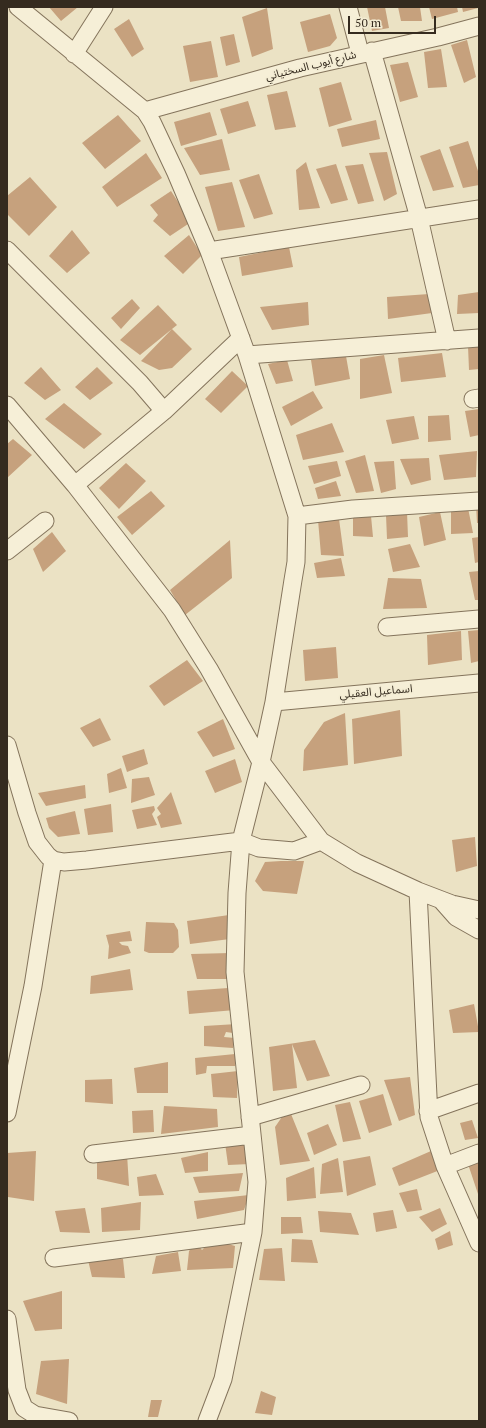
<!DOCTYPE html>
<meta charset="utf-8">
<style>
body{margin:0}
#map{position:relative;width:486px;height:1428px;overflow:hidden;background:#ebe2c4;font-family:"PT Serif",serif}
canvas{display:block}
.frame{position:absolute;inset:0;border:8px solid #352b1f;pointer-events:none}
.scale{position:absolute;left:348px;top:16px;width:88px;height:18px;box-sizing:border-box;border:2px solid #352b1f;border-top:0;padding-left:5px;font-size:12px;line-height:14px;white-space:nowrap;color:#352b1f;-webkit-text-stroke:3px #f3ecd3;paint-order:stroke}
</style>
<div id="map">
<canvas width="486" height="1428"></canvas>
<div class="frame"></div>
<div class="scale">50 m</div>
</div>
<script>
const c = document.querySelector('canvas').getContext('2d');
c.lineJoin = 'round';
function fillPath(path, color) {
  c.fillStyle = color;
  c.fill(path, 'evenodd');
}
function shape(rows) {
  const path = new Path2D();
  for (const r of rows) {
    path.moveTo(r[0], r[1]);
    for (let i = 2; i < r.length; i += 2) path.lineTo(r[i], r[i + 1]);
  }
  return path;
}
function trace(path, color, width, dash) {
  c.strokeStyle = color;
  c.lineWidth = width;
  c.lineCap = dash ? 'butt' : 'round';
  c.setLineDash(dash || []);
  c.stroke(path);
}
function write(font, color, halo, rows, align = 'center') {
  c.font = font + ' "PT Serif","Noto Sans Arabic",serif';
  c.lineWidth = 3;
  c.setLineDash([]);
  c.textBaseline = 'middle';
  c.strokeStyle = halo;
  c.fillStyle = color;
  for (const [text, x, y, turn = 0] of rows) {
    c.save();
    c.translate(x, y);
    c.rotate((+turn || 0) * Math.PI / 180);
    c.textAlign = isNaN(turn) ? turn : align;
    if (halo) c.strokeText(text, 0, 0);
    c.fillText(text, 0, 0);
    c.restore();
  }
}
fillPath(shape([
 [49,7,78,7,61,21],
 [367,7,385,7,389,28,372,31],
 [398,7,420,7,422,21,401,21],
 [429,7,457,7,458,12,432,19],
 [462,7,478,7,478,8,463,12],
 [267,8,273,49,252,57,242,17],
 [330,14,337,38,330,46,308,52,300,22],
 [129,19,144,49,132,57,114,29],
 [234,34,240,62,226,66,220,37],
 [467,40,476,77,464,83,451,45],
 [211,41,218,77,190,82,183,46],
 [441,49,447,87,428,88,424,52],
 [408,62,418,97,400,102,390,65],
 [341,82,352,120,329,127,319,88],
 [287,91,296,127,275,130,267,95],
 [248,101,256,126,228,134,220,109],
 [210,112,217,135,181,146,174,122],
 [118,115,141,141,105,169,82,143],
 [376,120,380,139,342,147,337,129],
 [222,139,230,170,200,175,184,148],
 [468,141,479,174,479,185,463,188,449,147],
 [440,149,454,187,433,191,420,156],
 [387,152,397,194,384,201,369,153],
 [146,153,162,178,117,207,102,187],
 [306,162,320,208,299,210,296,170],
 [336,164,348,200,331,204,316,169],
 [363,164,374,201,358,204,345,166],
 [259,174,273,214,254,219,239,180],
 [30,177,57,207,29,236,7,214,7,196],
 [232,182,245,227,218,231,205,187],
 [171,191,191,222,170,236,153,221,158,215,150,205],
 [72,230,90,253,67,273,49,256],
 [189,235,202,255,183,274,164,256],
 [289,247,293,267,242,276,239,257],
 [479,292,479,313,457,314,458,295],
 [429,294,432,313,388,319,387,297],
 [132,299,140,308,121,329,111,318],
 [308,302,309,325,272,330,260,307],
 [158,305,177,325,172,329,192,349,172,368,159,370,141,361,172,329,140,355,120,340],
 [479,345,479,369,469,370,468,346],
 [442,353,446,377,401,382,398,358],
 [384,355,392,393,360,399,360,359],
 [346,356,350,379,315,386,311,360],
 [287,360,293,381,276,384,268,364],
 [41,367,61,390,45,400,24,383],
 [97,367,113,383,90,400,75,387],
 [232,371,248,386,221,413,205,399],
 [313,391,323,408,291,426,282,407],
 [64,403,102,434,84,449,45,419],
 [479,409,479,435,470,437,465,411],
 [449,415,451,440,428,442,428,416],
 [414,416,419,439,392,444,386,420],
 [332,423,344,452,303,460,296,435],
 [13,439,32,455,7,478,7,444],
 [477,451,476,477,444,480,439,455],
 [365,455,374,491,356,493,345,461],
 [429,458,431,480,411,485,400,459],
 [337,461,341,476,314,484,308,466],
 [394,461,396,489,381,493,374,462],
 [126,463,146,481,119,509,99,488],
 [336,481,341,496,318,499,315,488],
 [151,491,165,506,132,535,117,517],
 [476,505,479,505,479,523,477,523],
 [468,508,473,533,451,534,451,512],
 [407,512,408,537,387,539,386,515],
 [440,512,446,540,424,546,419,517],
 [371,516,373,537,353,536,353,518],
 [339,519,344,556,321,555,318,520],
 [52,532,66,551,43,572,33,549],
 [479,537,479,562,475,563,472,538],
 [230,540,232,578,185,615,170,590],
 [410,544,420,567,393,572,388,549],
 [341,558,345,576,317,578,314,563],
 [479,571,479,600,475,600,469,572],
 [388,578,421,579,427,608,383,609],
 [479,630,479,661,471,663,468,631],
 [461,631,462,660,428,665,427,635],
 [336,647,338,678,305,681,303,650],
 [187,660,203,681,164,706,149,686],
 [400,710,402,756,354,764,352,719],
 [345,713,348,765,303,771,304,750,324,722],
 [100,718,111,740,93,747,80,728],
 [223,719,235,749,213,757,197,732],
 [144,749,148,764,127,772,122,756],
 [235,759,242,782,215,793,205,771],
 [121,768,127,788,109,793,107,774],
 [149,777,155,795,131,803,132,779],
 [85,785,86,798,46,806,38,793],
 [171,792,182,824,161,828,157,817,161,814,157,808],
 [111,804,113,832,88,835,84,809],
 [154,806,155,810,152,814,157,825,137,829,132,810],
 [75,811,80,834,58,837,49,828,46,818],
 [475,837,477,866,456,872,452,840],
 [281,861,304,861,297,894,263,891,255,881,265,862],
 [229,915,230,939,190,944,187,921],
 [146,922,174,923,178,930,179,947,173,953,149,953,144,951],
 [130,931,132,941,119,942,122,945,128,946,131,953,108,959,109,946,106,935],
 [230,953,227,979,197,979,191,954],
 [130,969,133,990,90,994,91,976],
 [228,988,235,1010,189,1014,187,991],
 [474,1004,479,1032,453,1033,449,1010],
 [237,1024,233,1033,226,1032,224,1037,235,1038,233,1048,204,1046,204,1026],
 [315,1040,330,1076,307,1081,292,1044,297,1088,273,1091,269,1047],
 [235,1054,235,1066,207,1066,206,1073,196,1075,195,1058],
 [168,1062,168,1093,137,1093,134,1068],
 [238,1071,237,1098,213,1097,211,1074],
 [410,1077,415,1115,399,1121,384,1080],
 [112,1079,113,1104,85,1102,85,1080],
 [383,1094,392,1125,369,1133,359,1101],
 [350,1102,361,1139,343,1142,335,1105],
 [164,1106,217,1109,218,1127,161,1134],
 [153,1110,154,1132,133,1133,132,1111],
 [284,1114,291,1114,310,1161,280,1165,275,1127],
 [472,1120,478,1138,465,1140,460,1123],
 [328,1124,337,1145,314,1155,307,1133],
 [248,1140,250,1164,228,1165,225,1143],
 [36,1151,34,1201,8,1197,7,1153],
 [431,1151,440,1170,399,1186,392,1168],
 [208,1152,208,1171,185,1173,181,1158],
 [127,1154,129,1186,97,1179,97,1156],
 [370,1156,376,1185,347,1196,343,1161],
 [338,1158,343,1192,320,1194,322,1164],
 [479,1161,479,1197,468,1164],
 [314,1167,316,1198,287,1201,286,1178],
 [243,1173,239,1191,199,1193,193,1177],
 [156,1174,164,1195,139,1196,137,1177],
 [417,1189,422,1210,407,1212,399,1193],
 [249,1195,244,1210,197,1219,194,1201],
 [141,1202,140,1230,102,1232,101,1208],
 [85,1208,90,1233,60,1232,55,1211],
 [440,1208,447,1224,432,1232,419,1217],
 [393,1210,397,1228,376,1232,373,1213],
 [318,1211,351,1213,359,1235,320,1232],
 [281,1217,301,1217,303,1233,281,1234],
 [450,1231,453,1245,438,1250,435,1239],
 [292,1239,312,1240,318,1263,291,1262],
 [196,1243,202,1250,208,1244,225,1243,235,1246,233,1268,187,1270,189,1251],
 [282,1248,285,1281,259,1280,264,1249],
 [178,1252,181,1271,152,1274,156,1256],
 [123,1259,125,1278,92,1277,88,1260],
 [62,1291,62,1329,35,1331,23,1301],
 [69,1359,67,1404,36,1394,41,1361],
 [261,1391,276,1397,272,1415,255,1413],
 [151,1400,162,1400,158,1417,148,1417]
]), '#c6a17d');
const minor = shape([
 [18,7,145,111,152,122,176,173,209,251,247,355,297,516,296,562,293,580,274,702,261,762,241,841,237,893,235,972,257,1182,253,1232,223,1379,207,1421],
 [348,7,360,53],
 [372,51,419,218,447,341],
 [74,54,104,7],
 [145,111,300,68,438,37,479,26],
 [7,250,140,383,164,411],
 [209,251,479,209],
 [247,355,479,338],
 [473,399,479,398],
 [7,405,75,485,172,610,209,669,261,762,321,841,294,851,259,848,241,841,87,860,64,862,53,860,48,856,37,842,27,813,7,745],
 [75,485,164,411,241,338],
 [297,516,353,509,479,501],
 [7,551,45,521],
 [387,627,479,619],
 [274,702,479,683],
 [321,841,357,863,418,891,452,904,479,910],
 [418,891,429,1117,445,1166,479,1243],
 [441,900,456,917,479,930],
 [428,1111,479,1093],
 [7,1113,33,986,53,860],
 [250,1117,361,1085],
 [93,1154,252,1135],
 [445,1166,479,1153],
 [54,1258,253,1232],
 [7,1319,17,1390,24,1408,35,1415,69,1421]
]);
trace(minor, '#84745c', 19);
trace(minor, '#f6efd7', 17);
write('11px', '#352b1f', '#f3ecd3', [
 ["شارع أيوب السختياني",311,66,-14],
 ["اسماعيل العقيلي",376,692,-5]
]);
</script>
